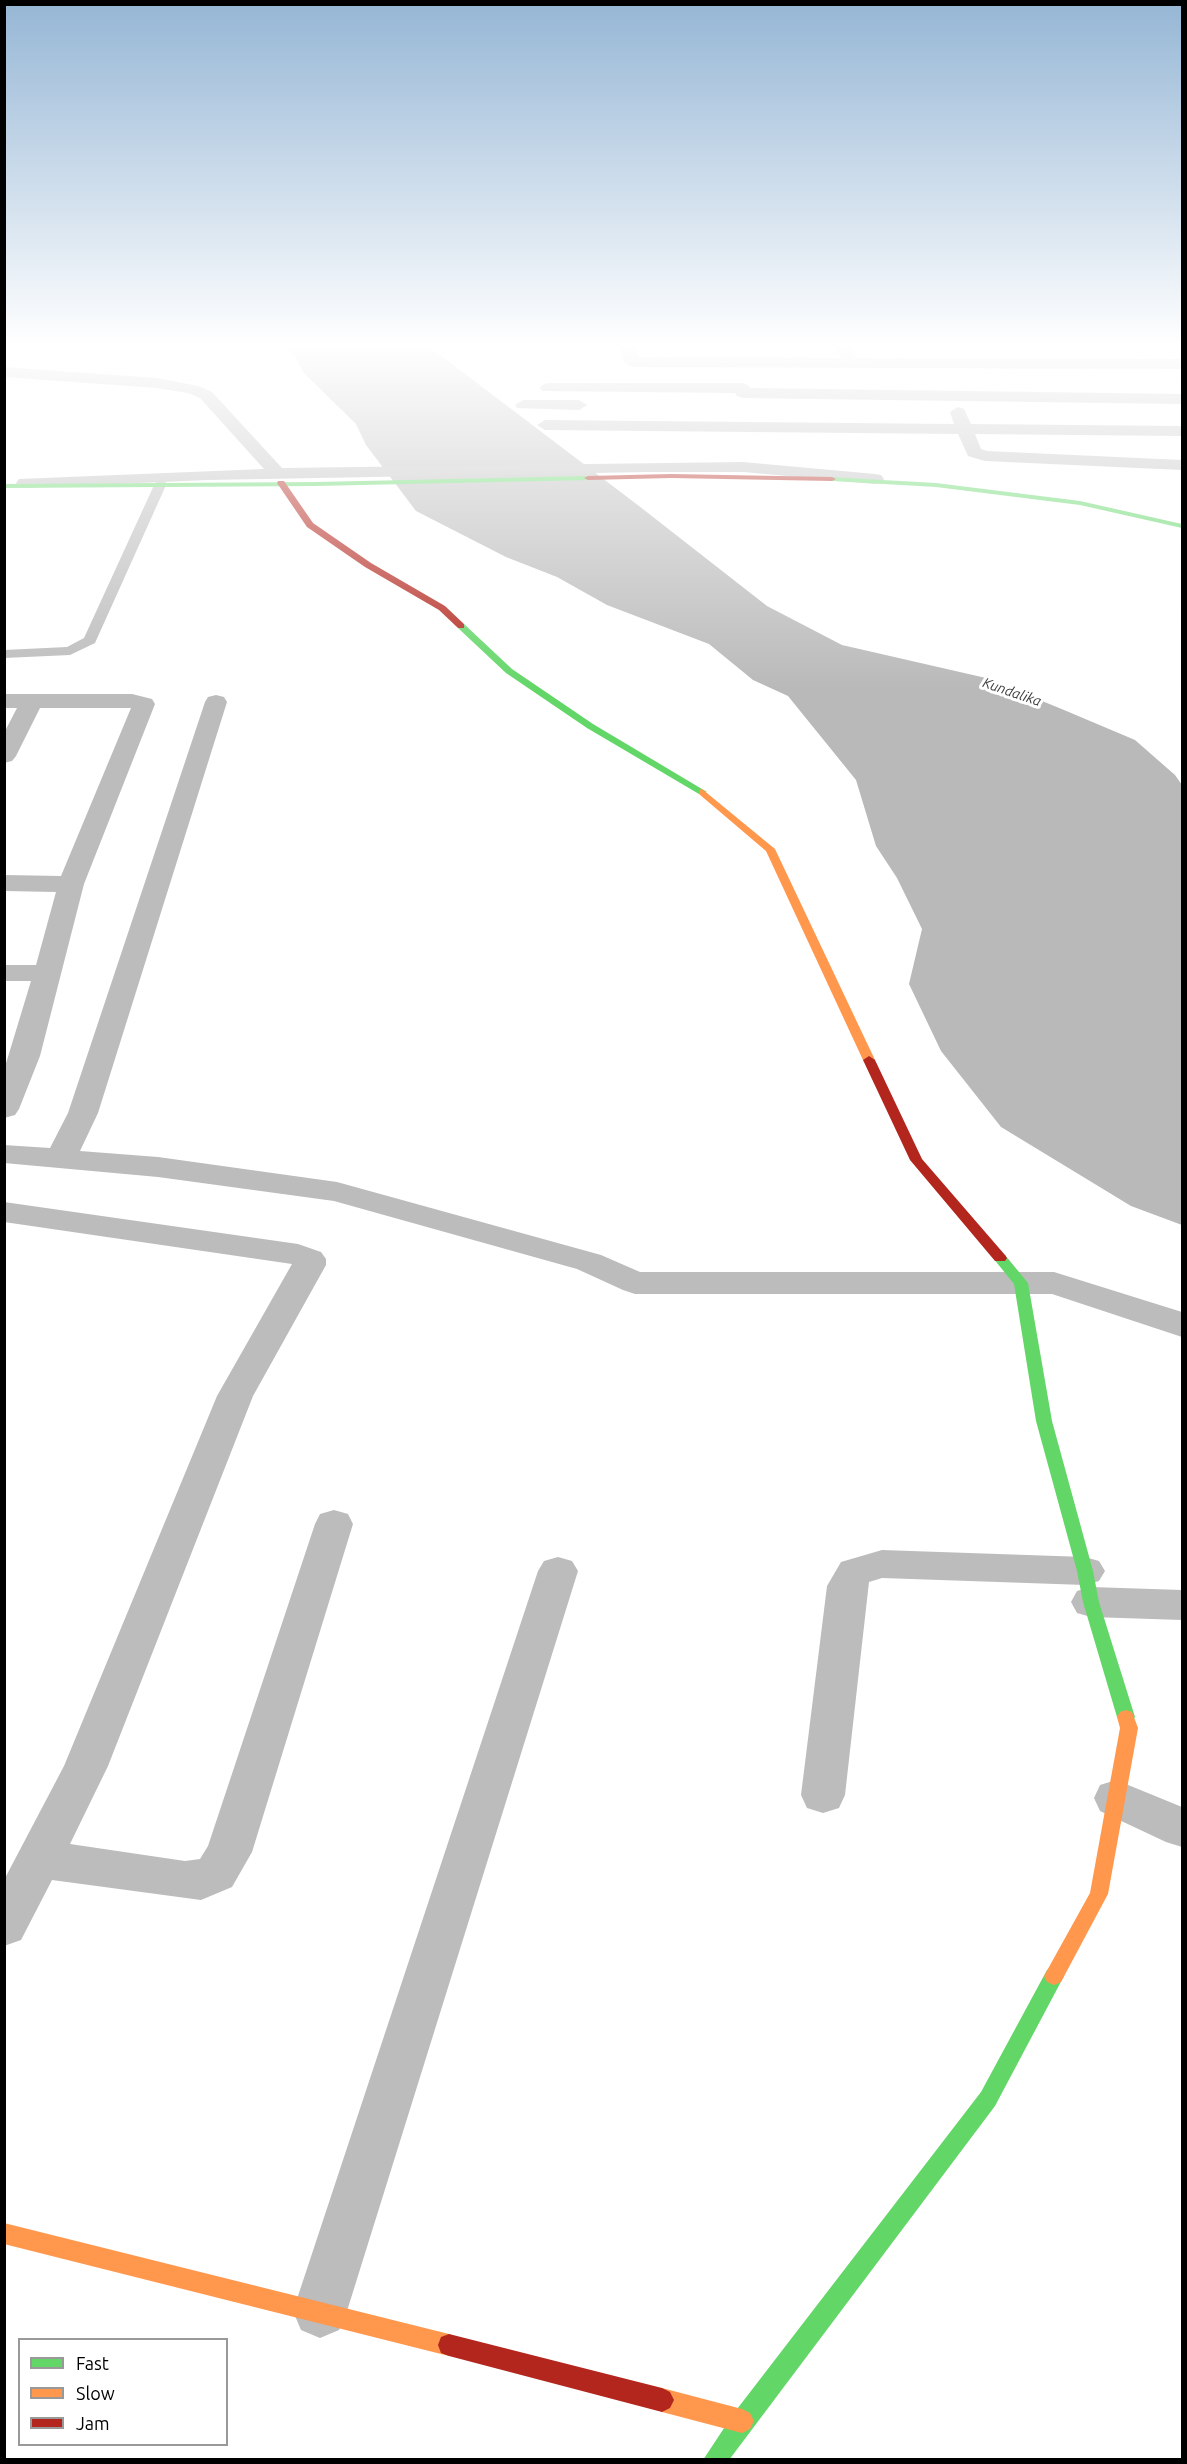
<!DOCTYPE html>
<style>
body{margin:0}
#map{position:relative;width:1187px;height:2464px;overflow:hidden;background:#fff;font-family:Ubuntu,sans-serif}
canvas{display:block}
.frame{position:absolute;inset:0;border:6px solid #000;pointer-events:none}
.legend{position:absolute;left:18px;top:2338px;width:210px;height:108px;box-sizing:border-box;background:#fff;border:2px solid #999;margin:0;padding:8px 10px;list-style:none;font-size:18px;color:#000}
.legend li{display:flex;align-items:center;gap:12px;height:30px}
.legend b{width:30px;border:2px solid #999}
</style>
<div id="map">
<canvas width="1187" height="2464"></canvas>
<div class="frame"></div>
<ul class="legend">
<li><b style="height:8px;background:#63d668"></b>Fast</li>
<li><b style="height:8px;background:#ff974d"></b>Slow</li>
<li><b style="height:8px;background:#b3261e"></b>Jam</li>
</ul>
</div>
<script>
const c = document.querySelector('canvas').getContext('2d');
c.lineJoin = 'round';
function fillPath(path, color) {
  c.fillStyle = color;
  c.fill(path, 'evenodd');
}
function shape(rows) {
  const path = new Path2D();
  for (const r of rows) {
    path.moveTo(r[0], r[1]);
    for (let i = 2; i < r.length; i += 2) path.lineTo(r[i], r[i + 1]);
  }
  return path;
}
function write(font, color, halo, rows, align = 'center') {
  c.font = font + ' Ubuntu,sans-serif';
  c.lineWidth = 6;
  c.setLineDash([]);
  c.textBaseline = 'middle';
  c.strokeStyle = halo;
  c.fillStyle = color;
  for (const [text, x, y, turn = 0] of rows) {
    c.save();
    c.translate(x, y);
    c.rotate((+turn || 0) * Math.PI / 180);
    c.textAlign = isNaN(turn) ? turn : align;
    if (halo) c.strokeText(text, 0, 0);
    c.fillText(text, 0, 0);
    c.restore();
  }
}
fillPath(shape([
 [277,345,427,345,639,506,767,606,842,645,986,678,1064,710,1135,740,1175,775,1182,785,1182,1225,1131,1206,1001,1127,941,1051,909,984,922,929,897,878,876,846,856,780,788,696,753,680,709,644,607,605,557,577,506,557,416,511,366,445,356,424,304,373,294,355]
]), '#b9b9b9');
fillPath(shape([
 [161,480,167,483,95,643,70,655,4,658,4,650,67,647,84,638,155,483,161,480]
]), '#bcbcbc');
fillPath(shape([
 [620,345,635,345,639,357,842,358,835,345,850,345,857,358,1182,359,1182,369,632,367,624,362,620,345],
 [4,367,157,378,198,386,212,392,282,468,743,462,875,474,881,475,884,479,881,483,875,484,743,472,647,472,208,480,25,488,19,487,16,483,19,479,264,469,200,398,188,393,157,388,4,377,4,367],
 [548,383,742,383,748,385,750,388,1182,394,1182,404,743,398,737,396,735,393,542,391,540,388,542,385,548,383],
 [523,400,579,400,587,405,579,410,517,408,515,405,523,400],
 [958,407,964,409,971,424,1182,426,1182,436,975,434,981,449,987,451,1182,460,1182,470,985,461,968,456,958,434,545,430,537,425,545,420,954,424,950,412,958,407],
 [4,694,132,694,152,699,155,704,84,884,40,1056,19,1109,15,1115,4,1118,4,1070,31,981,4,981,4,965,36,965,56,892,4,891,4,875,61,876,131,708,40,708,16,756,12,761,4,763,4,733,17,708,4,708,4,694],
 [216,695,224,697,227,702,98,1113,80,1151,158,1157,337,1182,601,1255,640,1272,1054,1272,1182,1312,1182,1337,1052,1294,635,1294,623,1290,577,1269,334,1201,158,1177,4,1163,4,1145,50,1148,68,1113,205,702,208,697,216,695],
 [4,1202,298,1244,321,1252,326,1259,326,1265,253,1396,108,1766,70,1844,185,1861,200,1859,208,1846,315,1524,320,1514,334,1510,348,1514,353,1524,252,1852,232,1887,201,1900,52,1880,21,1940,4,1946,4,1880,64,1766,217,1396,292,1264,4,1222,4,1202],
 [882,1550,1085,1557,1099,1561,1105,1571,1099,1581,1085,1585,882,1578,869,1582,845,1795,839,1808,823,1813,807,1808,801,1795,827,1586,841,1562,882,1550],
 [558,1557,572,1561,578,1571,347,2311,339,2330,320,2338,301,2330,293,2311,538,1571,544,1561,558,1557],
 [1091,1587,1182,1590,1182,1620,1091,1617,1077,1613,1071,1602,1077,1591,1091,1587],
 [1116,1780,1182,1807,1182,1847,1166,1842,1100,1811,1094,1798,1100,1785,1116,1780]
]), '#bcbcbc');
fillPath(shape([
 [588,476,592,478,591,480,316,486,4,488,4,484,316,482,588,476],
 [829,477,936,483,1080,501,1182,524,1182,528,1080,505,936,487,832,481,829,481,829,477],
 [458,624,464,624,512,669,593,724,707,792,699,794,587,728,506,673,458,628,458,624],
 [1000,1254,1005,1255,1028,1283,1052,1421,1093,1571,1099,1602,1135,1717,1132,1722,1126,1724,1120,1722,1117,1717,1083,1602,1077,1571,1036,1421,1014,1284,993,1258,1000,1254],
 [1054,1967,1061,1970,1064,1976,995,2106,729,2460,703,2460,734,2413,981,2092,1047,1970,1054,1967]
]), '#63d668');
fillPath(shape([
 [702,789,775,849,875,1060,873,1063,869,1064,863,1060,766,851,699,794,699,790,702,789],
 [1126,1710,1132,1712,1138,1728,1108,1894,1061,1982,1054,1985,1047,1982,1044,1976,1090,1893,1120,1728,1117,1717,1120,1712,1126,1710],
 [4,2223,449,2334,457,2337,460,2345,457,2353,449,2356,4,2244,4,2223],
 [662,2388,742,2409,750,2413,754,2421,750,2429,742,2433,662,2412,654,2408,650,2400,654,2392,662,2388]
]), '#ff974d');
fillPath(shape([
 [671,474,832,477,836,479,832,481,671,478,588,480,584,478,588,476,671,474],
 [278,481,284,481,313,523,371,563,445,606,464,624,464,628,458,628,439,610,365,567,307,527,277,483,278,481],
 [869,1056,875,1060,922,1159,1005,1255,1007,1258,1005,1261,995,1261,910,1160,863,1060,869,1056],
 [449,2334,662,2388,670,2392,674,2400,670,2408,662,2412,449,2356,441,2353,438,2345,441,2337,449,2334]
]), '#b3261e');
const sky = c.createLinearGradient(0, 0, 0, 690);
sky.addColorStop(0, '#95b6d5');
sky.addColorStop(0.5, '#fff');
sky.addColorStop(1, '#ffffff00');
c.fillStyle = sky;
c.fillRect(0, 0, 1187, 690);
write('italic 14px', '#3c3c3c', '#fff', [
 ["Kundalika",1012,692,19]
]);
</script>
